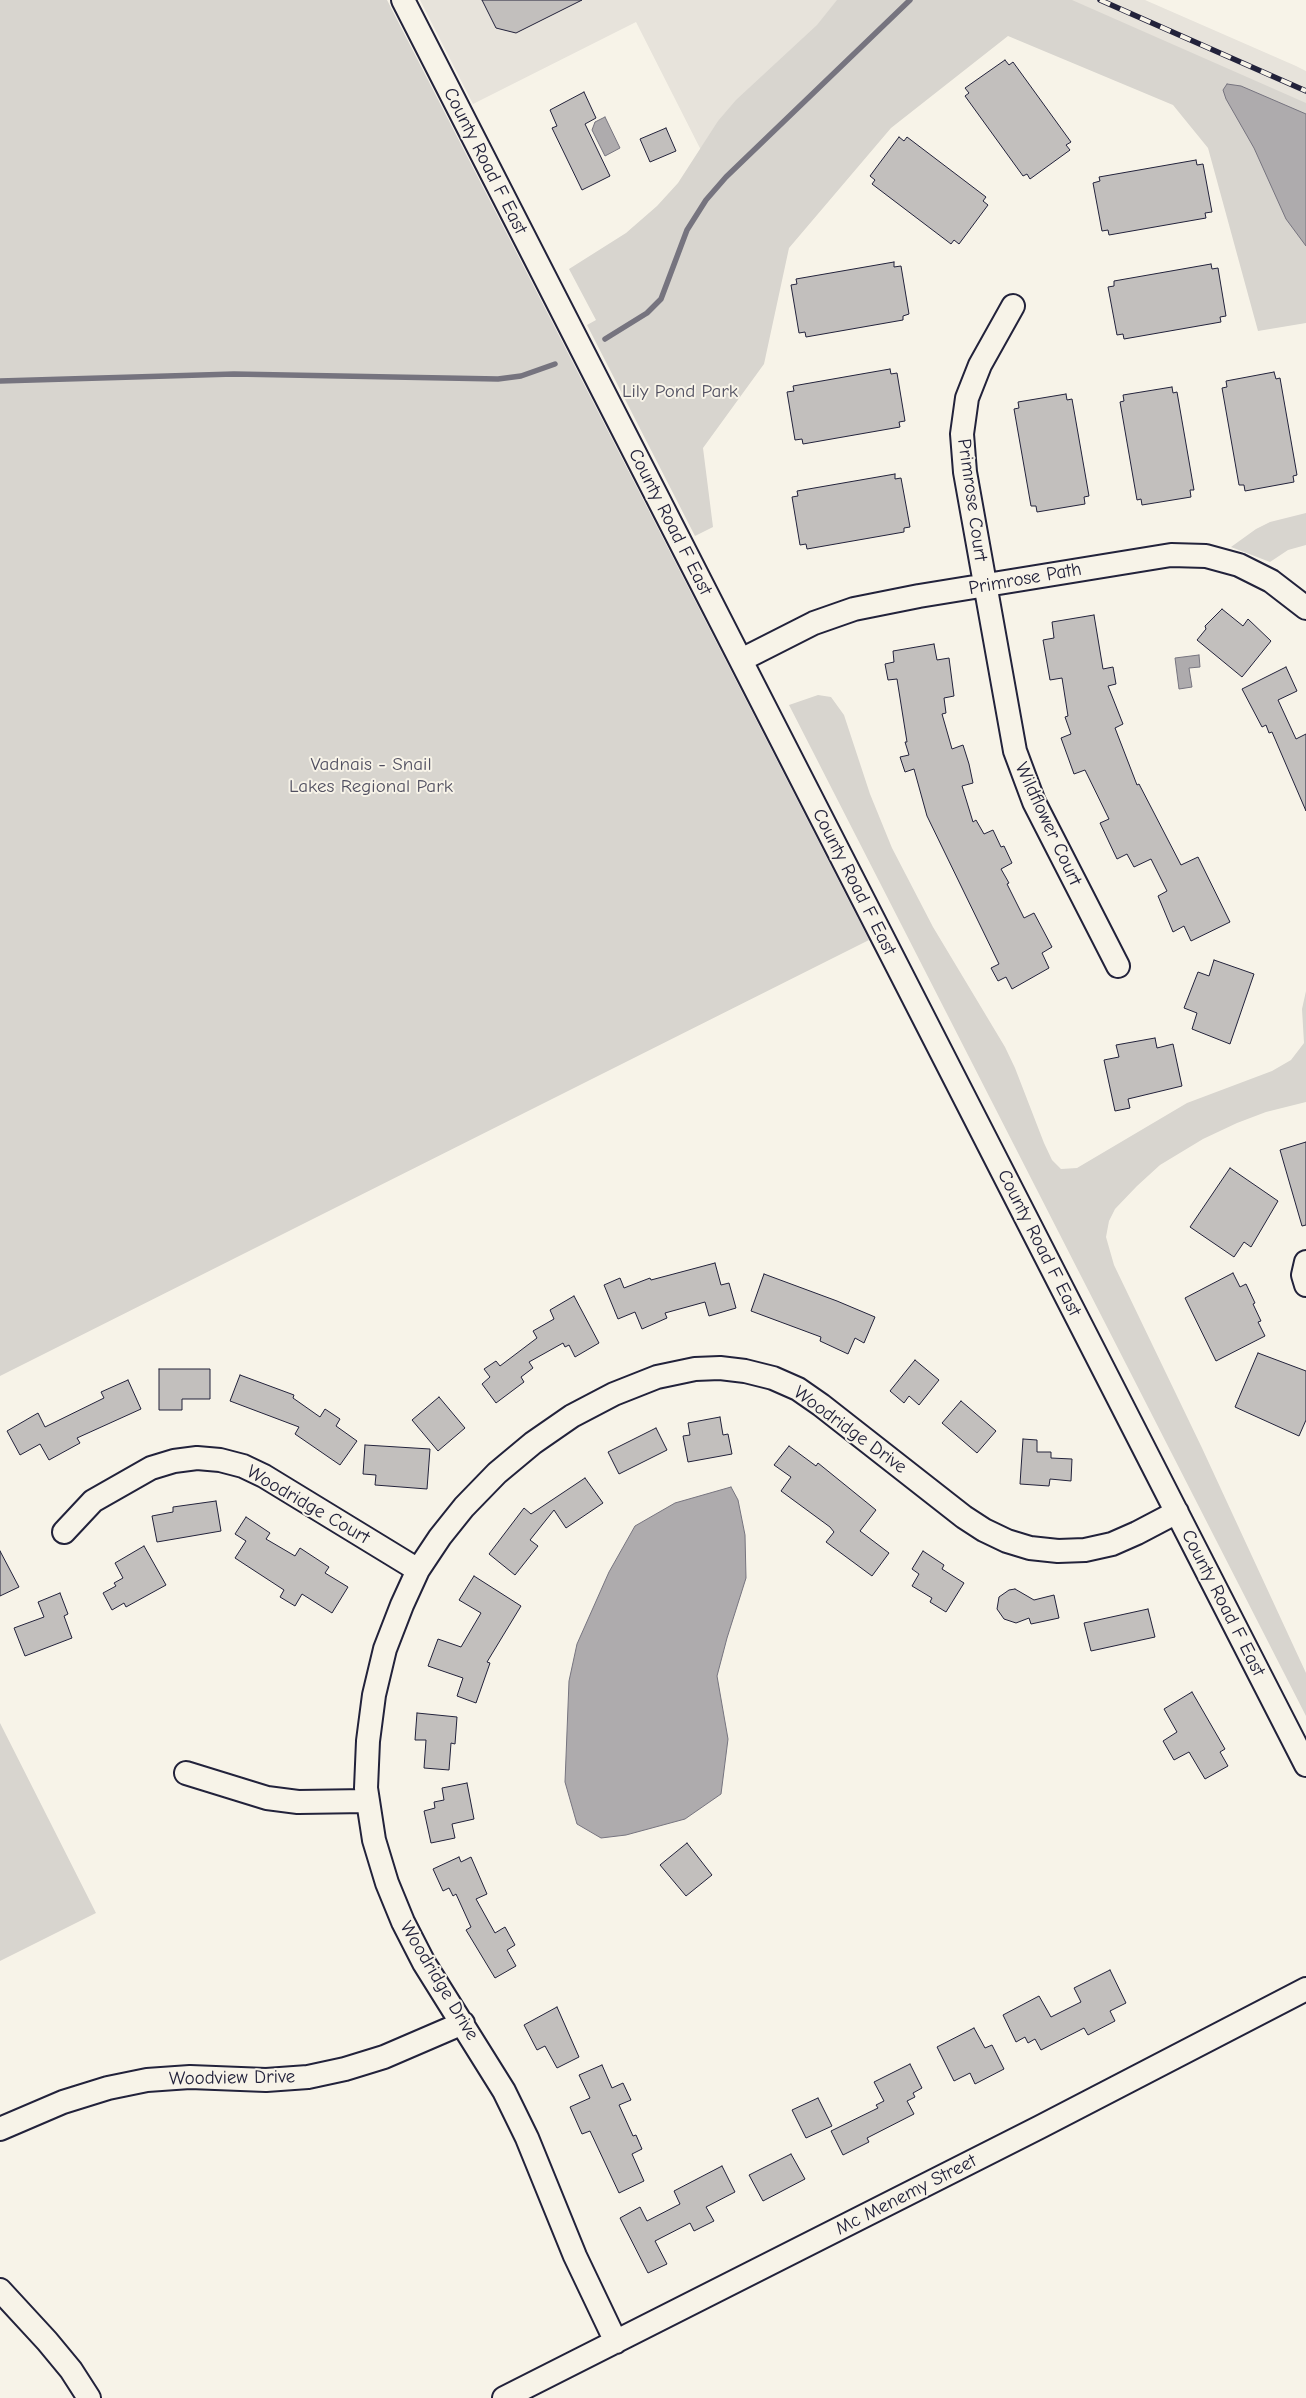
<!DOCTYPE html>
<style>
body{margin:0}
canvas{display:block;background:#f7f3e8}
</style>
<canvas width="1306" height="2398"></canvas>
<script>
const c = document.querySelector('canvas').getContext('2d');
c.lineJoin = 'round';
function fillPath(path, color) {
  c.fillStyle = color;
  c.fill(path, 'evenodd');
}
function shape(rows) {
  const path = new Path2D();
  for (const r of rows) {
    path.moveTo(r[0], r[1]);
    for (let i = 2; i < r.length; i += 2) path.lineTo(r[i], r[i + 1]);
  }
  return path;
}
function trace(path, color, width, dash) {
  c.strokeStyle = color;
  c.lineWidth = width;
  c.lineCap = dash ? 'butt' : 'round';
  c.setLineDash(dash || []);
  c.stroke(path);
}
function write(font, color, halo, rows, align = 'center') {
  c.font = font + ' "Comic Neue",sans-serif';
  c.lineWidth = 4;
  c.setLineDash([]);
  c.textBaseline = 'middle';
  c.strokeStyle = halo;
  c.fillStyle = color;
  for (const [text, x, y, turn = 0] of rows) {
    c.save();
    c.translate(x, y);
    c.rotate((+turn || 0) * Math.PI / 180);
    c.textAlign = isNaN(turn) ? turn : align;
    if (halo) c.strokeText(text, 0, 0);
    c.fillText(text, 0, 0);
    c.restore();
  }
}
fillPath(shape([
 [420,0,879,0,709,166,636,22,473,104],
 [1055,0,1145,0,1296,66,1306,71,1306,111]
]), '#e7e3db');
fillPath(shape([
 [0,0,387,0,869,940,0,1376],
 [837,0,1072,0,1306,103,1306,323,1258,331,1208,148,1173,105,1008,36,891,128,789,248,764,364,703,448,713,527,695,536,587,325,596,320,569,269,626,233,657,206,678,183,718,121,736,100,817,25],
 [1306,513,1306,545,1288,550,1270,562,1231,547,1256,529,1270,522],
 [818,695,831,697,844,715,870,794,892,848,933,927,1005,1047,1015,1068,1044,1143,1052,1160,1061,1169,1077,1168,1187,1103,1272,1071,1291,1060,1304,1043,1302,1009,1306,991,1306,1102,1266,1112,1237,1123,1203,1139,1160,1165,1137,1186,1115,1209,1109,1221,1106,1237,1114,1265,1202,1448,1306,1673,1306,1716,789,705],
 [0,1723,96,1913,0,1961]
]), '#d8d5cf');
const water = shape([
 [1227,84,1241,86,1306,114,1306,246,1286,219,1254,148,1226,99,1223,90,1227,84],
 [605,117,620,148,605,156,592,130,595,122,605,117],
 [1199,655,1200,667,1189,668,1192,687,1179,689,1175,658,1199,655],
 [731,1487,738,1500,745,1535,746,1578,727,1638,717,1676,728,1739,721,1794,685,1819,626,1835,601,1838,577,1824,565,1782,569,1681,577,1644,609,1572,635,1526,675,1503,731,1487]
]);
fillPath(water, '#aeabad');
trace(water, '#76747f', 1);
trace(shape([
 [605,339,647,313,661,299,687,230,706,200,726,177,910,0],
 [0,381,234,374,498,379,521,376,555,364]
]), '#76747f', 5.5);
const building = shape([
 [482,0,582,0,516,33,496,28,482,0],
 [1005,60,1009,65,1013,62,1071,142,1066,145,1070,150,1030,179,1027,174,1023,176,965,96,969,93,965,88,1005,60],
 [584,92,596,118,585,124,610,176,582,190,552,128,557,126,550,110,584,92],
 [666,128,676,151,650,162,640,139,666,128],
 [899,137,904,141,907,137,986,197,983,201,988,205,959,244,954,240,951,244,872,184,875,180,870,176,899,137],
 [1196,160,1197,165,1203,164,1212,212,1205,213,1206,218,1109,235,1108,230,1102,231,1093,183,1100,181,1099,177,1196,160],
 [894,262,894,267,901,266,909,314,903,316,903,320,806,337,805,332,799,333,791,285,797,284,796,279,894,262],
 [1211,264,1212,269,1218,268,1226,316,1220,317,1221,322,1124,339,1123,334,1117,335,1108,287,1114,286,1114,281,1211,264],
 [890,369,891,374,897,373,905,421,899,422,900,427,803,444,802,439,795,440,787,392,794,391,793,386,890,369],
 [1274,372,1276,379,1280,378,1297,475,1293,476,1294,482,1245,491,1244,485,1239,485,1222,388,1227,387,1226,381,1274,372],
 [1172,387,1173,393,1177,392,1194,490,1190,490,1191,497,1142,505,1141,499,1137,500,1120,402,1124,401,1123,395,1172,387],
 [1066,394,1067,400,1072,399,1089,496,1084,497,1085,504,1037,512,1036,506,1031,506,1014,409,1019,408,1018,402,1066,394],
 [895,474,895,479,901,478,910,527,904,528,904,532,807,549,806,544,800,545,792,497,798,496,797,491,895,474],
 [1222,609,1243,626,1248,619,1271,641,1242,677,1197,640,1206,629,1205,626,1222,609],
 [1094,615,1103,669,1113,667,1116,684,1108,686,1123,724,1115,728,1137,785,1139,784,1181,865,1198,857,1230,922,1191,941,1184,926,1173,932,1158,896,1167,891,1151,859,1134,867,1127,854,1117,859,1100,823,1109,819,1085,770,1074,774,1061,738,1071,734,1065,717,1068,716,1062,678,1050,680,1043,640,1054,638,1052,622,1094,615],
 [934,644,937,660,949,658,954,696,944,698,946,713,942,714,952,749,963,745,969,764,973,783,962,786,973,822,976,820,984,834,993,830,1001,847,1004,846,1012,863,1001,869,1009,883,1007,884,1024,918,1034,913,1052,947,1042,953,1049,968,1012,989,1006,977,998,981,991,968,999,964,927,816,914,769,905,772,900,757,909,755,905,742,907,742,897,679,888,680,885,664,894,662,893,651,934,644],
 [1286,667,1297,691,1278,700,1296,739,1306,734,1306,811,1272,732,1269,733,1266,725,1262,727,1242,689,1286,667],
 [1214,960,1254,974,1230,1044,1192,1029,1197,1013,1184,1008,1198,972,1209,976,1214,960],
 [1155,1038,1157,1048,1173,1044,1182,1086,1128,1099,1130,1108,1115,1111,1104,1060,1119,1057,1116,1045,1155,1038],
 [1306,1142,1306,1225,1302,1226,1280,1150,1306,1142],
 [1230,1168,1278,1201,1251,1247,1244,1242,1234,1257,1190,1227,1230,1168],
 [715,1263,721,1285,729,1283,736,1308,709,1316,705,1302,665,1313,667,1318,642,1329,635,1312,618,1319,604,1285,620,1278,624,1288,650,1278,651,1280,715,1263],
 [1233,1273,1240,1287,1246,1284,1255,1303,1253,1304,1261,1321,1258,1322,1265,1336,1216,1361,1185,1298,1233,1273],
 [764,1274,837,1301,875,1317,864,1343,855,1338,848,1354,820,1341,821,1337,751,1311,764,1274],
 [574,1296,599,1343,575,1357,569,1345,565,1347,563,1343,529,1362,533,1368,521,1377,524,1382,496,1403,482,1384,490,1377,484,1369,496,1361,500,1366,537,1338,533,1331,554,1319,550,1310,574,1296],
 [1258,1353,1306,1371,1306,1420,1299,1436,1235,1407,1258,1353],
 [915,1360,939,1380,919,1405,909,1396,904,1403,890,1391,915,1360],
 [159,1369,210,1369,210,1399,182,1399,182,1410,159,1410,159,1369],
 [240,1375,294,1395,293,1398,320,1417,325,1409,340,1419,336,1426,357,1441,340,1465,295,1434,299,1427,230,1401,240,1375],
 [128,1380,141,1409,77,1438,80,1443,49,1460,40,1444,20,1455,7,1431,38,1413,45,1427,104,1398,101,1392,128,1380],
 [439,1397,465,1428,438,1451,412,1420,439,1397],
 [961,1401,996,1431,977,1453,942,1423,961,1401],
 [720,1417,723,1435,728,1434,732,1454,688,1462,683,1436,690,1435,688,1423,720,1417],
 [656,1428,667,1450,619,1474,608,1452,656,1428],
 [1023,1439,1037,1440,1037,1452,1051,1452,1051,1458,1072,1459,1071,1481,1050,1479,1049,1486,1020,1484,1023,1439],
 [365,1445,430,1449,427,1489,375,1485,376,1475,363,1474,365,1445],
 [789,1446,816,1466,818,1463,876,1510,860,1531,889,1553,872,1576,826,1542,834,1532,830,1527,781,1491,791,1477,774,1465,789,1446],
 [585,1478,603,1503,566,1528,554,1510,530,1540,538,1546,515,1575,489,1554,524,1508,531,1514,585,1478],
 [216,1501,221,1531,157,1542,152,1516,173,1512,173,1507,216,1501],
 [246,1517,270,1533,266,1539,295,1556,300,1548,329,1567,325,1573,348,1587,332,1613,302,1594,295,1606,280,1597,284,1590,235,1558,246,1541,235,1534,246,1517],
 [144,1546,166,1585,126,1607,124,1603,112,1610,103,1593,116,1586,114,1583,123,1578,115,1563,144,1546],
 [0,1551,19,1587,0,1596,0,1551],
 [923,1551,944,1565,942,1569,964,1583,946,1612,930,1602,932,1598,912,1586,919,1574,912,1569,923,1551],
 [474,1576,521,1606,487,1662,490,1663,476,1703,457,1696,463,1678,428,1666,438,1639,461,1647,481,1613,459,1600,474,1576],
 [1015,1589,1034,1600,1054,1595,1059,1618,1031,1624,1029,1618,1016,1623,1004,1619,997,1609,999,1597,1009,1590,1015,1589],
 [60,1593,68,1614,64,1616,72,1638,25,1656,14,1628,44,1617,38,1602,60,1593],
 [1148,1609,1155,1637,1091,1651,1084,1623,1148,1609],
 [1192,1692,1225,1749,1220,1752,1228,1766,1205,1779,1189,1752,1174,1760,1163,1741,1177,1732,1164,1709,1192,1692],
 [417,1713,457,1717,455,1744,451,1743,449,1770,424,1768,426,1740,415,1740,417,1713],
 [467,1783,474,1819,452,1824,455,1838,431,1843,424,1811,435,1808,434,1802,444,1800,442,1788,467,1783],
 [687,1843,712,1875,686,1896,660,1865,687,1843],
 [459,1857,461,1862,471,1857,487,1894,476,1899,495,1933,505,1927,515,1945,507,1950,516,1966,495,1978,466,1930,471,1927,456,1894,453,1896,449,1888,443,1891,433,1869,459,1857],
 [1110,1970,1126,2003,1110,2011,1115,2021,1088,2035,1084,2028,1041,2050,1035,2039,1028,2043,1025,2037,1016,2042,1003,2015,1039,1996,1051,2017,1081,2002,1074,1988,1110,1970],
 [557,2007,579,2057,557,2068,545,2046,537,2050,524,2025,557,2007],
 [974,2028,985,2048,992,2045,1004,2069,975,2084,970,2073,954,2081,937,2047,974,2028],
 [910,2064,922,2088,913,2093,915,2097,907,2101,914,2114,867,2138,869,2142,843,2155,831,2131,878,2108,876,2105,884,2101,874,2082,910,2064],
 [602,2065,612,2088,623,2083,631,2100,619,2105,633,2136,636,2135,642,2149,632,2154,644,2181,619,2193,590,2131,582,2134,570,2107,590,2098,579,2075,602,2065],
 [818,2098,832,2126,806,2138,792,2110,818,2098],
 [791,2154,805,2179,763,2201,749,2175,791,2154],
 [722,2166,735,2192,706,2207,714,2221,694,2231,690,2223,655,2241,667,2264,648,2273,620,2218,640,2207,647,2221,680,2204,674,2191,722,2166]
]);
fillPath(building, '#c2bfbd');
trace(building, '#22223b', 1);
const minor = shape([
 [403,0,1306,1765],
 [1013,306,980,365,967,398,962,434,965,472,1015,751,1034,802,1118,966],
 [741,660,814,623,854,609,919,596,1171,555,1206,556,1239,565,1271,581,1306,608],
 [1306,1262,1303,1275,1306,1285],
 [64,1532,93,1501,151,1468,174,1461,197,1458,220,1460,243,1466,264,1476,418,1570],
 [186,1773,267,1798,298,1802,367,1801],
 [0,2129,63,2102,108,2088,147,2080,190,2077,266,2080,308,2077,345,2069,384,2057,463,2023],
 [0,2290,47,2341,71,2370,89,2398],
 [616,2342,575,2256,527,2138,504,2091,424,1963,403,1922,387,1883,374,1840,366,1788,368,1741,374,1695,385,1649,402,1605,418,1570,440,1537,464,1507,497,1473,533,1443,572,1416,614,1394,657,1377,695,1369,720,1368,745,1371,773,1378,798,1389,821,1405,964,1517,984,1530,1007,1541,1030,1548,1058,1551,1085,1550,1112,1544,1137,1533,1177,1512],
 [504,2398,1040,2127,1306,1989]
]);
trace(minor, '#22223b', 26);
trace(minor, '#f7f3e8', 22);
const rail = shape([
 [1100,0,1306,91]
]);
trace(rail, '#22223b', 5.5);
trace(rail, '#f7f3e8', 4, [11]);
write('19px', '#22223b', '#f7f3e8', [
 ["County Road F East",485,161,63],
 ["Primrose Court",972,500,82],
 ["County Road F East",670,522,63],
 ["Primrose Path",1025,579,-10],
 ["Wildflower Court",1048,824,65],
 ["County Road F East",854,882,63],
 ["County Road F East",1039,1243,63],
 ["Woodridge Drive",850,1430,36],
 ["Woodridge Court",308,1505,30],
 ["County Road F East",1223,1603,63],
 ["Woodridge Drive",439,1981,59],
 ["Woodview Drive",232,2078,-1],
 ["Mc Menemy Street",906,2195,-27]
]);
write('19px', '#504f60', '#f7f3e8', [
 ["Lily Pond Park",680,392],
 ["Vadnais - Snail",371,765],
 ["Lakes Regional Park",371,787]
]);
</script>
